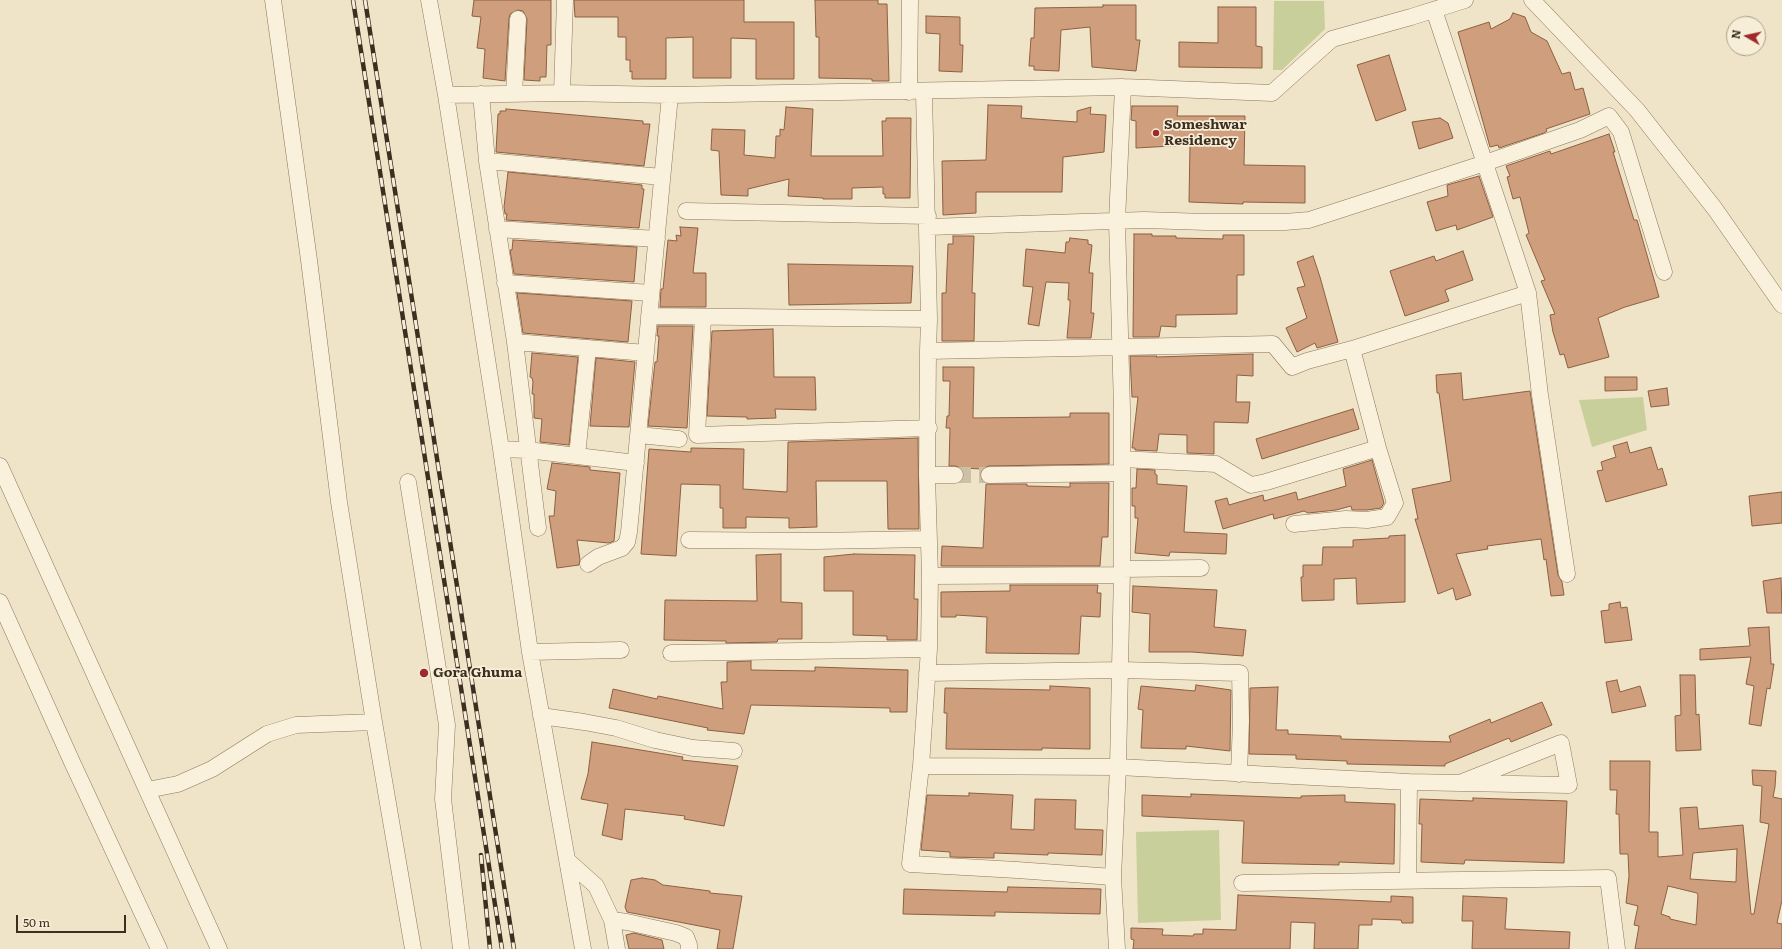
<!DOCTYPE html>
<style>
body{margin:0}
#map{position:relative;width:1782px;height:949px;overflow:hidden;background:#f0e4c8;font-family:Literata,serif}
canvas{display:block}
.north{position:absolute;left:1726px;top:16px;width:40px;height:40px;box-sizing:border-box;background:#f7eed8;border:1px solid #ada18e;border-radius:50%;rotate:279deg;font-size:11px;font-weight:700;line-height:16px;text-align:center;color:#3d2e20}
.north::after{content:'';display:block;margin:auto;width:14px;height:18px;background:#9e2a2b;clip-path:polygon(50% 0,100% 100%,50% 72%,0 100%)}
.scale{position:absolute;left:16px;top:915px;width:110px;height:18px;box-sizing:border-box;border:2px solid #3d2e20;border-top:0;padding-left:5px;font-size:12px;line-height:14px;white-space:nowrap;color:#3d2e20;-webkit-text-stroke:3px #f7eed8;paint-order:stroke}
</style>
<div id="map">
<canvas width="1782" height="949"></canvas>
<div class="north">N</div>
<div class="scale">50 m</div>
</div>
<script>
const c = document.querySelector('canvas').getContext('2d');
c.lineJoin = 'round';
function fillPath(path, color) {
  c.fillStyle = color;
  c.fill(path, 'evenodd');
}
function shape(rows) {
  const path = new Path2D();
  for (const r of rows) {
    path.moveTo(r[0], r[1]);
    for (let i = 2; i < r.length; i += 2) path.lineTo(r[i], r[i + 1]);
  }
  return path;
}
function trace(path, color, width, dash) {
  c.strokeStyle = color;
  c.lineWidth = width;
  c.lineCap = dash ? 'butt' : 'round';
  c.setLineDash(dash || []);
  c.stroke(path);
}
function write(font, color, halo, rows, align = 'center') {
  c.font = font + ' Literata,serif';
  c.lineWidth = 3.5;
  c.setLineDash([]);
  c.textBaseline = 'middle';
  c.strokeStyle = halo;
  c.fillStyle = color;
  for (const [text, x, y, turn = 0] of rows) {
    c.save();
    c.translate(x, y);
    c.rotate((+turn || 0) * Math.PI / 180);
    c.textAlign = isNaN(turn) ? turn : align;
    if (halo) c.strokeText(text, 0, 0);
    c.fillText(text, 0, 0);
    c.restore();
  }
}
fillPath(shape([
 [1274,1,1324,1,1325,29,1282,70,1273,70],
 [1643,397,1647,430,1592,447,1579,400],
 [1219,830,1221,920,1138,923,1136,832]
]), '#c9cf9b');
const building = shape([
 [474,0,551,0,551,45,547,45,546,77,540,77,540,81,524,80,527,19,523,11,518,10,510,14,509,18,505,81,483,78,485,49,477,48,481,17,472,16,474,0],
 [574,0,744,0,744,22,794,22,794,79,756,79,756,39,731,38,731,78,693,78,693,37,666,38,666,79,632,79,632,71,630,72,630,60,626,60,626,37,618,37,618,17,575,17,574,0],
 [815,0,878,0,878,4,887,4,889,81,872,81,872,79,819,78,819,37,816,37,815,0],
 [1103,5,1136,5,1136,40,1140,40,1136,71,1092,67,1090,27,1061,30,1059,71,1034,70,1034,66,1029,66,1031,38,1034,38,1035,8,1103,7,1103,5],
 [1218,7,1256,7,1256,46,1262,47,1262,68,1179,67,1179,42,1218,43,1218,7],
 [1513,13,1525,17,1531,32,1547,41,1562,74,1570,72,1575,90,1583,88,1590,114,1546,129,1547,131,1544,133,1499,148,1498,145,1490,147,1458,32,1489,22,1491,29,1510,19,1513,13],
 [926,16,960,17,960,45,963,45,962,72,939,71,940,34,926,33,926,16],
 [1389,55,1406,110,1376,121,1357,65,1389,55],
 [988,105,1022,106,1021,118,1077,122,1077,111,1091,107,1090,114,1106,115,1104,152,1063,157,1062,192,976,192,976,213,943,215,942,161,986,160,988,105],
 [1132,106,1178,106,1177,116,1245,116,1244,165,1305,166,1305,203,1243,202,1243,204,1189,202,1190,145,1136,148,1136,121,1131,120,1132,106],
 [786,107,813,109,811,156,883,156,882,121,886,121,886,118,911,118,910,198,885,198,885,194,883,194,883,187,852,188,852,199,823,199,823,198,788,196,789,179,748,189,748,196,721,195,719,151,711,150,712,129,745,130,744,155,775,158,776,136,780,136,780,129,784,130,786,107],
 [506,109,643,121,643,124,650,124,644,166,496,152,498,114,500,114,500,111,506,111,506,109],
 [1440,118,1448,123,1453,138,1419,149,1412,122,1440,118],
 [1609,134,1615,152,1613,152,1634,220,1637,220,1659,297,1625,307,1598,318,1609,357,1568,368,1564,354,1560,355,1553,332,1550,315,1555,314,1541,281,1545,280,1526,235,1529,233,1520,197,1513,199,1507,177,1510,176,1506,166,1550,151,1551,154,1609,134],
 [508,172,642,185,642,189,644,189,639,228,506,220,507,214,505,214,504,207,508,172],
 [1479,176,1493,217,1457,230,1456,225,1436,231,1427,202,1448,196,1447,185,1479,176],
 [680,227,698,228,693,273,706,273,706,307,660,307,661,289,663,289,668,240,677,241,676,235,681,236,680,227],
 [1134,234,1152,234,1152,236,1176,236,1176,238,1223,239,1223,235,1244,235,1244,275,1237,275,1237,314,1176,315,1176,327,1161,326,1159,337,1133,337,1134,234],
 [953,236,974,236,972,293,975,293,974,341,942,341,942,293,946,293,948,244,953,244,953,236],
 [1070,238,1088,240,1088,244,1092,245,1089,273,1093,273,1091,313,1094,313,1091,338,1067,338,1070,305,1070,300,1068,300,1069,283,1046,282,1039,326,1028,324,1033,287,1023,286,1026,249,1065,253,1066,242,1069,242,1070,238],
 [513,240,637,247,634,282,514,274,510,250,512,250,513,240],
 [1463,251,1473,280,1445,290,1449,301,1405,316,1390,271,1434,256,1436,261,1463,251],
 [1313,256,1320,277,1338,342,1317,348,1315,343,1297,352,1286,328,1307,318,1297,288,1305,286,1297,262,1313,256],
 [788,264,913,266,911,303,789,305,788,264],
 [517,293,632,301,628,342,523,333,517,293],
 [658,326,693,326,687,428,648,426,655,362,657,362,659,336,657,336,658,326],
 [773,329,774,377,815,377,816,410,775,409,776,418,747,419,747,417,707,416,712,331,773,329],
 [532,353,578,357,569,445,540,442,542,419,534,418,534,394,532,394,533,382,532,378,530,377,532,353],
 [1253,354,1253,376,1237,375,1236,402,1250,402,1248,423,1214,422,1214,454,1187,453,1187,435,1159,434,1157,451,1135,450,1135,448,1132,448,1138,397,1132,397,1130,356,1157,356,1156,357,1253,354],
 [596,358,635,362,629,427,590,426,596,358],
 [943,367,974,367,973,418,1070,417,1070,413,1109,413,1109,464,989,466,982,469,961,468,955,466,949,466,950,428,946,428,947,416,949,416,950,381,943,381,943,367],
 [1461,373,1463,400,1530,391,1558,575,1562,582,1564,595,1551,596,1546,559,1544,560,1541,539,1487,546,1488,549,1456,554,1471,595,1456,600,1453,588,1438,594,1415,519,1418,519,1412,489,1451,481,1439,393,1437,393,1436,375,1461,373],
 [1605,377,1637,377,1637,390,1605,391,1605,377],
 [1667,388,1669,405,1651,407,1648,391,1667,388],
 [1353,409,1359,429,1262,459,1256,439,1353,409],
 [918,438,919,529,888,529,887,481,816,481,817,527,789,528,789,518,746,517,746,528,723,528,723,508,720,508,720,485,681,484,676,556,641,554,649,449,691,452,691,448,744,449,743,489,787,492,788,442,918,438],
 [1627,442,1630,453,1651,447,1658,470,1662,468,1667,485,1606,502,1597,471,1603,470,1601,462,1616,457,1613,446,1627,442],
 [1372,460,1384,503,1381,508,1367,510,1352,510,1351,506,1336,510,1308,513,1304,511,1274,519,1273,514,1223,529,1215,501,1227,498,1229,505,1263,495,1264,501,1296,492,1298,500,1346,486,1343,469,1372,460],
 [552,463,590,467,590,470,620,473,614,541,609,543,577,540,580,560,579,565,557,568,549,516,554,516,556,491,547,489,552,463],
 [1137,469,1155,470,1155,474,1157,475,1157,484,1187,486,1184,532,1227,534,1226,554,1170,552,1169,556,1135,553,1138,518,1135,518,1135,506,1132,506,1132,488,1136,488,1137,469],
 [1070,483,1109,483,1108,537,1102,537,1100,566,941,566,942,546,983,548,986,484,1027,484,1027,486,1070,487,1070,483],
 [1782,492,1782,523,1752,526,1749,496,1782,492],
 [1405,535,1405,602,1357,604,1356,578,1334,579,1334,600,1302,601,1301,577,1303,577,1303,565,1322,565,1323,547,1353,547,1353,540,1389,538,1389,536,1405,535],
 [781,554,781,602,802,603,802,639,778,639,777,642,726,643,726,641,664,640,665,600,757,601,756,555,781,554],
 [854,554,915,555,914,599,918,599,917,640,887,640,887,636,853,635,853,591,824,591,824,557,854,554],
 [1781,578,1782,613,1767,613,1763,581,1781,578],
 [1010,585,1098,585,1097,593,1101,593,1100,617,1081,616,1079,654,986,653,987,617,956,615,956,617,941,617,941,592,1010,591,1010,585],
 [1133,586,1217,590,1214,627,1246,630,1243,656,1192,652,1149,652,1150,614,1132,612,1133,586],
 [1620,602,1621,608,1627,607,1632,640,1605,643,1601,611,1609,610,1609,604,1620,602],
 [1769,627,1771,664,1774,664,1770,689,1767,688,1761,726,1749,724,1754,686,1746,684,1751,657,1700,660,1700,649,1750,646,1748,628,1769,627],
 [751,661,751,670,815,671,815,667,908,670,907,712,890,712,890,708,751,705,744,734,707,730,708,728,609,708,613,689,657,699,658,696,723,709,721,682,727,682,727,662,751,661],
 [1680,675,1695,675,1696,715,1699,714,1701,750,1676,751,1675,716,1681,715,1680,675],
 [1617,680,1620,692,1640,686,1646,706,1612,713,1606,682,1617,680],
 [1196,685,1231,690,1230,751,1186,746,1186,749,1141,748,1143,710,1138,709,1141,686,1195,691,1196,685],
 [1050,686,1090,688,1090,749,1042,748,1042,750,946,749,947,713,944,713,945,688,1050,690,1050,686],
 [1278,687,1276,730,1288,730,1288,734,1341,736,1341,739,1451,742,1449,736,1490,719,1491,723,1542,702,1552,725,1511,742,1509,738,1445,764,1445,766,1347,764,1347,761,1296,759,1296,755,1249,754,1250,688,1278,687],
 [592,742,683,757,682,760,738,766,724,826,684,819,685,816,625,809,622,840,602,835,608,804,581,799,588,774,592,742],
 [1610,761,1650,761,1649,832,1658,832,1658,857,1683,855,1680,808,1697,807,1699,829,1743,825,1751,914,1754,914,1769,824,1760,822,1762,786,1753,785,1752,770,1776,771,1775,787,1773,797,1782,799,1782,900,1777,923,1782,924,1782,949,1635,949,1639,926,1634,925,1638,906,1626,903,1629,876,1628,854,1620,854,1619,814,1616,814,1617,790,1610,790,1610,761],
 [1737,849,1736,882,1690,879,1693,853,1737,849],
 [1668,886,1697,893,1698,895,1696,925,1670,919,1670,917,1661,914,1668,886],
 [969,793,1013,795,1011,829,1034,830,1035,799,1076,800,1075,829,1103,830,1102,855,1048,853,1048,855,994,853,994,858,950,857,950,852,921,850,927,795,969,796,969,793],
 [1191,794,1301,798,1301,796,1345,795,1345,802,1395,804,1394,864,1339,862,1339,865,1242,863,1244,821,1142,816,1142,795,1191,797,1191,794],
 [1473,798,1567,801,1564,863,1465,860,1464,864,1421,862,1422,824,1419,824,1420,799,1473,801,1473,798],
 [642,878,655,880,663,885,710,891,710,893,742,896,733,949,717,949,720,930,627,912,625,907,631,880,642,878],
 [1008,887,1101,889,1100,914,995,912,995,916,903,914,904,889,1007,892,1008,887],
 [1238,895,1391,902,1391,896,1413,897,1413,923,1402,923,1401,920,1372,919,1372,925,1359,925,1358,949,1314,949,1315,923,1291,922,1290,949,1133,949,1134,940,1131,939,1131,928,1163,929,1162,935,1193,936,1194,934,1203,934,1203,929,1236,930,1238,895],
 [1463,896,1507,898,1505,929,1570,932,1569,949,1472,949,1473,921,1462,921,1463,896],
 [634,933,662,940,664,949,629,949,626,935,634,933]
]);
fillPath(building, '#cf9f7d');
trace(building, '#8d5f41', 1);
trace(shape([
 [955,475,989,475]
]), '#ccc0a6', 16, [16, 8]);
const minor = shape([
 [273,0,309,260,339,502,374,722,413,949],
 [429,0,446,95,501,449,530,652,583,949],
 [565,0,562,93,670,95,1123,87,1272,93,1332,39,1411,17,1465,0],
 [1532,0,1637,110,1715,209,1782,305],
 [909,92,910,0],
 [924,92,929,319,928,351,927,475,930,576,929,649,921,766,910,864,1017,870,1113,877,1118,767,1122,569,1122,409,1117,221,1123,87],
 [481,94,487,161,515,342,538,528],
 [514,94,518,19],
 [446,95,562,93],
 [487,161,662,177],
 [686,211,928,216],
 [928,227,1144,220,1206,222,1285,222,1309,220,1485,163,1580,130,1609,116,1621,132,1664,272],
 [497,229,657,239],
 [505,283,651,293],
 [1528,293,1540,395,1567,574],
 [649,316,929,319],
 [703,318,697,435,929,428],
 [515,342,646,353],
 [928,351,1273,344,1292,367,1307,361,1352,349,1528,293,1434,10],
 [639,435,679,439],
 [501,449,527,450,636,463],
 [577,456,588,348],
 [1122,459,1216,464,1251,485,1266,482,1378,448],
 [0,466,219,949],
 [927,475,955,475],
 [989,475,1122,473],
 [408,482,447,725,443,799,461,949],
 [1294,524,1346,519,1367,520,1387,517,1395,503,1378,448,1352,349],
 [689,540,816,541,928,539],
 [588,564,598,557,622,548,627,542,629,532,670,95],
 [1122,569,1201,568],
 [930,576,1121,575],
 [0,602,72,762,159,949],
 [530,652,621,650],
 [671,653,929,649],
 [927,673,1120,670,1240,673,1241,721,1239,774],
 [541,716,584,722,616,728,655,740,693,748,734,751],
 [921,766,1118,767,1409,782,1460,783,1569,785,1561,743,1460,783],
 [147,790,178,784,212,769,267,734,296,725,374,722],
 [568,861,596,886,612,920,617,949],
 [1113,877,1117,949],
 [1408,880,1409,782],
 [1242,883,1608,878,1617,949],
 [612,920,627,922,676,933,686,937,689,945,689,949]
]);
trace(minor, '#8d765c', 17);
trace(minor, '#faf1dc', 16);
const rail = shape([
 [353,0,502,949],
 [365,0,514,949],
 [481,855,490,949]
]);
trace(rail, '#3d2e20', 4.5);
trace(rail, '#f7eed8', 3, [9]);
for (const [x, y, r, color] of [
 [1156,133,4,"#9e2a2b"],
 [424,673,5,"#9e2a2b"]
]) {
  const dot = new Path2D();
  dot.arc(x, y, r, 0, 2 * Math.PI);
  c.fillStyle = color;
  c.fill(dot);
  trace(dot, '#f7eed8', 1.5);
}
write('bold 14px', '#3d2e20', '#f7eed8', [
 ["Someshwar",1164,125],
 ["Residency",1164,141],
 ["Gora Ghuma",433,673]
], 'left');
</script>
